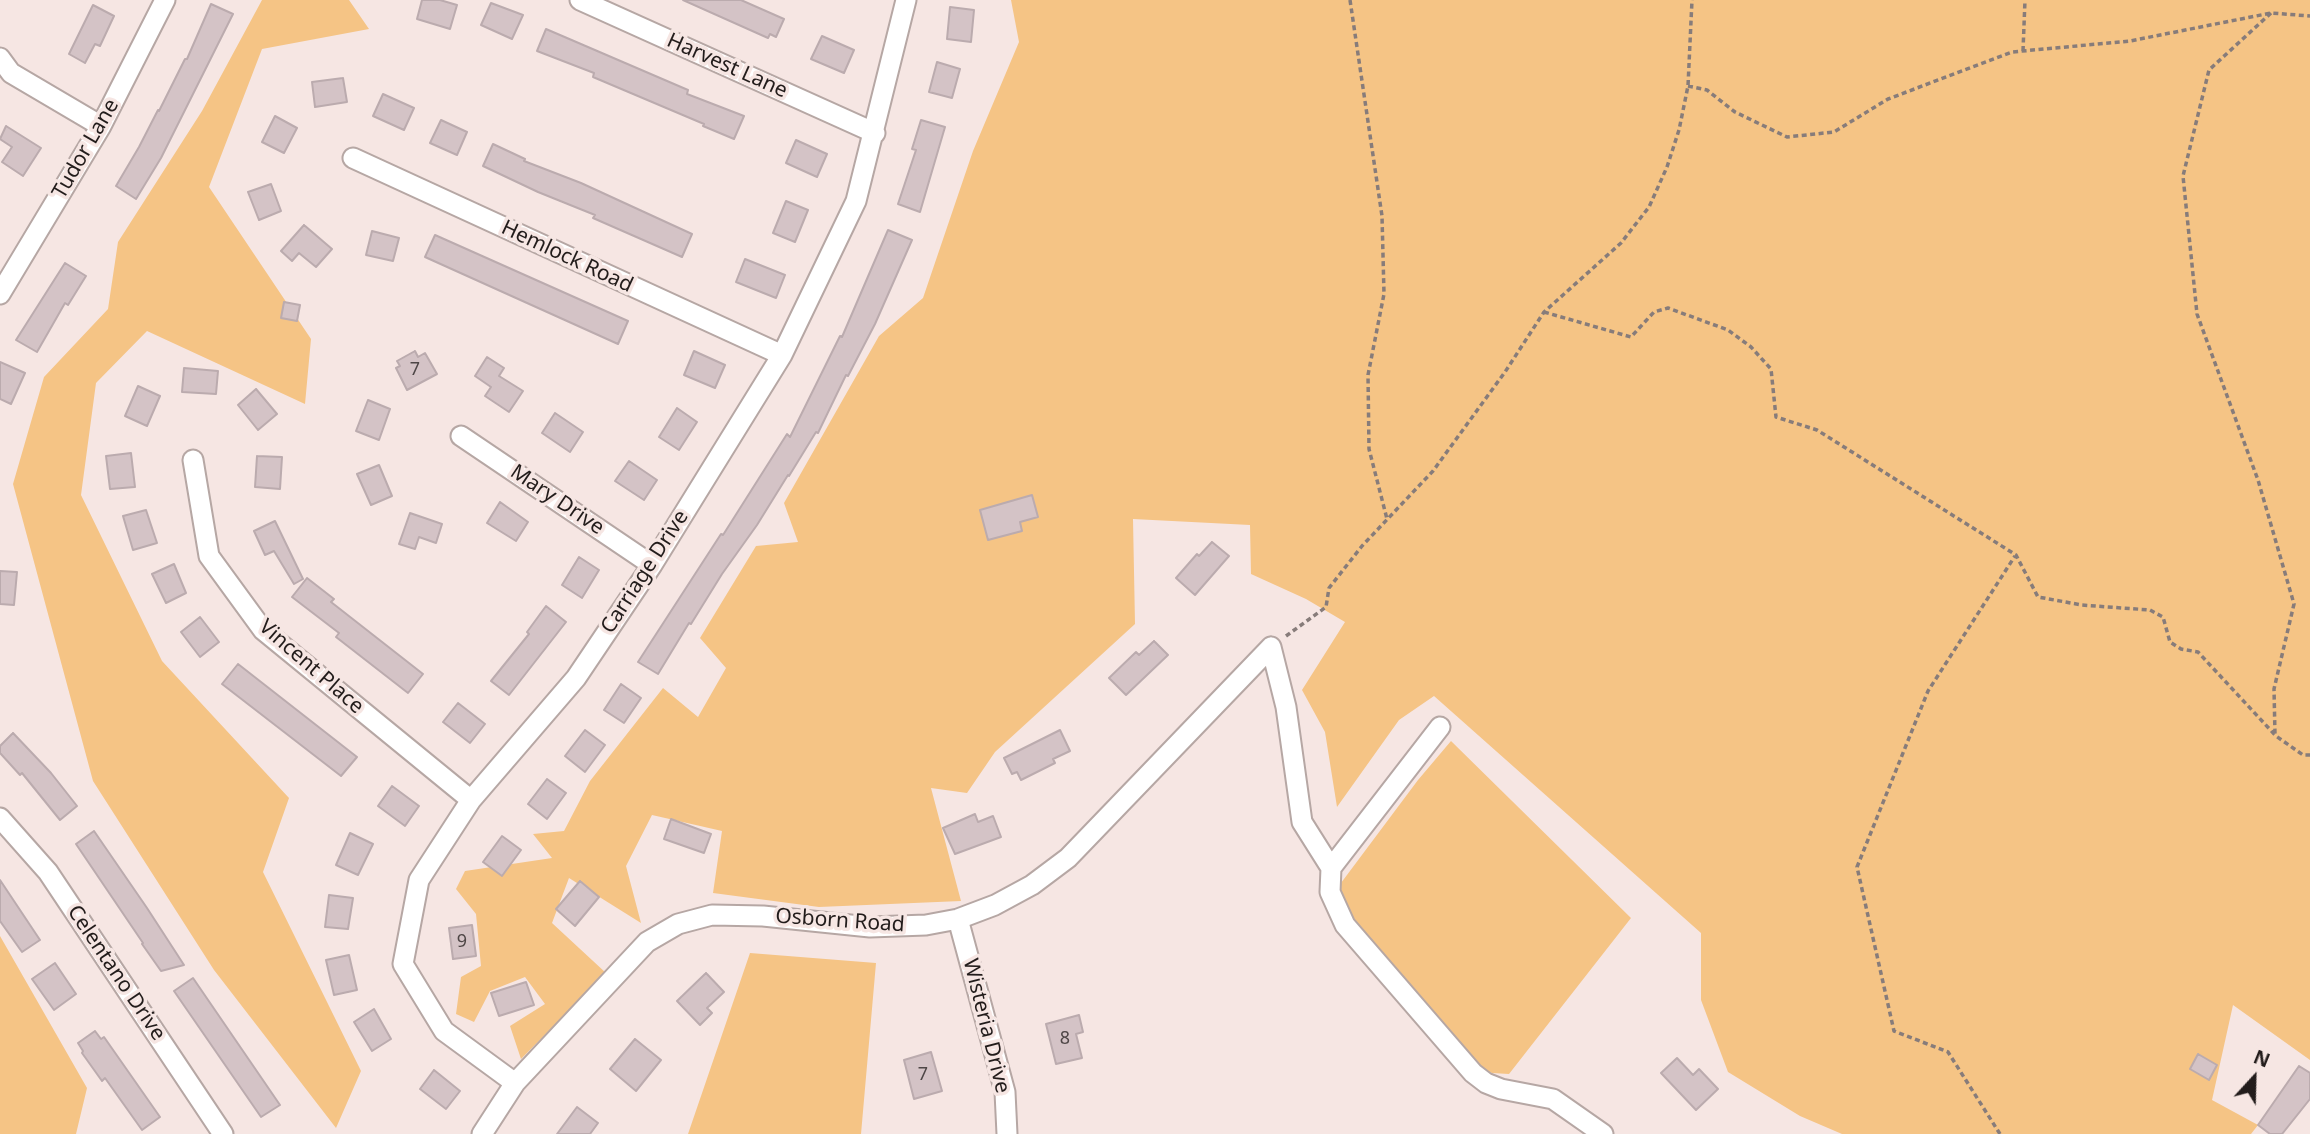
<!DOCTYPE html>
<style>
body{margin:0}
#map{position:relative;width:2310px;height:1134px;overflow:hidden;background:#f6e6e3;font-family:"Noto Sans",sans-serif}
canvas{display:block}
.north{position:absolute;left:2219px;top:1043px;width:70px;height:70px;-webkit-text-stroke:5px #f6e6e3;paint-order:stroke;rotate:22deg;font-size:19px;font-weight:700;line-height:28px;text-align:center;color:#221c1b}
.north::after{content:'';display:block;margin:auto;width:24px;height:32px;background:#221c1b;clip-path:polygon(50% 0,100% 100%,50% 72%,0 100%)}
</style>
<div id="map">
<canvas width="2310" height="1134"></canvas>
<div class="north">N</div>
</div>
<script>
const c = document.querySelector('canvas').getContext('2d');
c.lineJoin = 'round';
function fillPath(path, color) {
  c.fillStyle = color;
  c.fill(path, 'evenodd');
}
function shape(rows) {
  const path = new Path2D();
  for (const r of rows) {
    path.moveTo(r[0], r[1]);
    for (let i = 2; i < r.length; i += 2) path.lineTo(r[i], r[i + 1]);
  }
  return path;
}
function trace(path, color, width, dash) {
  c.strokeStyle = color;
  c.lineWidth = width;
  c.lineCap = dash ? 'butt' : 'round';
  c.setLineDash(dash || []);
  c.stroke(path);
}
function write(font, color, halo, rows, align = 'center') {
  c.font = font + ' "Noto Sans",sans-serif';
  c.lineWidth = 7;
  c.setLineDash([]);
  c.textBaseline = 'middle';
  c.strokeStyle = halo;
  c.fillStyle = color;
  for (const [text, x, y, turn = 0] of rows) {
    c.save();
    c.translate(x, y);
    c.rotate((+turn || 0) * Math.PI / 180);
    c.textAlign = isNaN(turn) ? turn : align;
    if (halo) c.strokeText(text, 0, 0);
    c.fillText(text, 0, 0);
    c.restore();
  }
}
fillPath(shape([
 [262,0,349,0,369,29,262,49,209,187,311,339,305,404,147,331,96,383,81,495,162,661,289,798,263,872,361,1071,336,1128,214,970,93,781,13,484,44,377,108,309,118,242,202,111],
 [1011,0,2310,0,2310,1060,2233,1005,2212,1100,2258,1125,2251,1134,1842,1134,1800,1116,1728,1072,1701,1000,1701,933,1434,696,1399,720,1337,807,1325,732,1302,690,1345,622,1306,599,1251,574,1250,525,1133,519,1135,624,995,752,967,793,931,788,961,901,819,907,713,893,722,831,652,815,626,866,641,923,569,878,552,923,606,973,521,1059,510,1026,545,1004,525,977,490,991,474,1022,456,1014,461,977,481,966,476,914,456,889,465,871,552,858,533,834,564,831,590,781,663,688,698,717,726,668,700,638,756,546,798,542,784,503,879,336,923,298,973,151,1019,42],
 [1451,741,1631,918,1509,1074,1492,1073,1474,1065,1340,905,1338,887,1418,780],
 [0,936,87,1088,76,1134,0,1134],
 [750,953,876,963,861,1134,688,1134]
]), '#f5c485');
const building = shape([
 [422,0,440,0,457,5,450,29,417,19,422,0],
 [683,0,741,0,784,19,776,37,770,34,768,38,683,0],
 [491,3,523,15,512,39,481,25,491,3],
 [211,4,233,14,161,158,136,199,116,186,139,147,158,110,159,111,185,59,187,59,211,4],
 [93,5,114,16,100,46,95,44,85,63,69,54,93,5],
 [950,7,974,10,971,42,947,39,950,7],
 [546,29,688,90,687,94,744,116,734,139,703,126,704,124,593,77,594,73,537,51,546,29],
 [822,36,854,50,844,73,811,59,822,36],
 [937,62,960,69,952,98,929,92,937,62],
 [343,78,347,102,315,107,312,82,343,78],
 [383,94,414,108,404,130,373,116,383,94],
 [275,116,297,128,284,153,262,142,275,116],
 [441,120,467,132,457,155,430,143,441,120],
 [921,120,945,127,920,212,898,204,916,150,912,149,921,120],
 [6,126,41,148,23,176,2,162,12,147,0,139,6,126],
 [796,140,827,154,817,177,786,163,796,140],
 [493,144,525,159,524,161,581,183,692,234,682,257,593,218,595,215,538,192,483,166,493,144],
 [271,184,281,211,259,220,248,192,271,184],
 [786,201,808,210,795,242,773,233,786,201],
 [304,225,332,249,316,267,299,253,292,261,281,251,304,225],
 [888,230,912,240,875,324,848,376,846,375,818,433,816,432,789,476,788,475,757,525,722,574,691,624,689,623,658,674,638,662,721,534,723,535,787,434,790,437,840,336,842,337,888,230],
 [372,231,399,238,393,261,366,255,372,231],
 [435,235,628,321,618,344,425,257,435,235],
 [745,259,785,275,776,298,736,282,745,259],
 [65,263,86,276,68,305,65,303,37,352,16,340,65,263],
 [284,302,300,305,297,321,281,318,284,302],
 [415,351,418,357,425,353,437,374,407,390,396,368,400,366,397,361,415,351],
 [694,351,725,365,715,388,684,375,694,351],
 [487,357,504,368,499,376,523,391,509,412,485,396,491,387,475,376,487,357],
 [0,362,25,373,11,404,0,399,0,362],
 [184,368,218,371,216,394,182,392,184,368],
 [138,386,160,396,147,426,125,416,138,386],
 [256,389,277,414,258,430,238,405,256,389],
 [368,400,390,409,379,440,356,431,368,400],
 [677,408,697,422,679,450,659,437,677,408],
 [555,413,583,432,570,452,542,433,555,413],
 [131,453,135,487,110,489,106,456,131,453],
 [257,456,282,457,280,489,255,487,257,456],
 [629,461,657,480,644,500,615,481,629,461],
 [379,465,392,496,371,505,357,474,379,465],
 [1032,495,1038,517,1020,522,1022,531,988,540,980,510,1032,495],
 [500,502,528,522,516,541,487,523,500,502],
 [146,510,157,543,133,550,123,516,146,510],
 [410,513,442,524,436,543,419,537,415,549,399,544,410,513],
 [275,521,303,579,294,584,274,551,265,555,254,531,275,521],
 [1212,542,1229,556,1195,595,1176,578,1197,554,1199,556,1212,542],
 [579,557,599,570,582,598,562,585,579,557],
 [174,564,186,593,166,603,152,574,174,564],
 [0,571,17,572,14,605,0,604,0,571],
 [307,578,334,599,331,602,423,674,408,693,336,637,339,633,292,597,307,578],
 [546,606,566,622,509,695,491,681,529,634,527,632,546,606],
 [200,617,219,642,200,657,181,632,200,617],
 [1154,641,1168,655,1126,695,1109,678,1136,652,1139,655,1154,641],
 [238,664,357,757,341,776,222,684,238,664],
 [621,684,641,698,624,723,604,710,621,684],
 [458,703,485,724,470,743,443,722,458,703],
 [585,730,605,745,585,772,565,756,585,730],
 [1060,730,1070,751,1053,759,1055,763,1021,780,1017,772,1012,774,1004,758,1060,730],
 [13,733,51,773,77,806,60,820,22,773,20,775,0,753,0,746,13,733],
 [547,779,566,793,547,819,528,804,547,779],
 [392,786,419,806,405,826,378,806,392,786],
 [975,814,978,822,993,816,1001,837,955,854,943,828,975,814],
 [671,819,711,834,704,853,664,839,671,819],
 [94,831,147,908,184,965,161,971,142,944,143,943,76,844,94,831],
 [350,833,373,844,358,875,336,865,350,833],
 [502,836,521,850,502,876,483,862,502,836],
 [0,880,40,940,22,952,0,921,0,880],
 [580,881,599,897,575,926,556,909,580,881],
 [329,895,353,898,348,929,325,927,329,895],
 [472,925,476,956,453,959,449,928,472,925],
 [349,955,357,990,334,995,326,960,349,955],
 [55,963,76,994,54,1010,32,979,55,963],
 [706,973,724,992,707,1008,712,1013,700,1025,677,1001,706,973],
 [193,978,280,1105,261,1117,174,991,193,978],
 [526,982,534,1005,499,1016,491,993,526,982],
 [374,1009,391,1039,372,1051,354,1022,374,1009],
 [1079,1015,1083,1032,1076,1034,1082,1058,1056,1064,1046,1024,1079,1015],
 [95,1031,101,1039,104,1037,160,1117,142,1130,105,1078,102,1081,82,1053,83,1051,78,1043,95,1031],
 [635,1039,661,1060,636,1091,610,1069,635,1039],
 [931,1052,942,1091,914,1099,904,1060,931,1052],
 [2198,1054,2217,1065,2209,1080,2190,1069,2198,1054],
 [1677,1058,1693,1075,1699,1069,1718,1089,1696,1110,1661,1073,1677,1058],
 [2299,1066,2310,1073,2310,1099,2282,1134,2270,1134,2258,1125,2299,1066],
 [434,1070,460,1091,446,1109,420,1089,434,1070],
 [577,1107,598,1123,590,1134,557,1134,577,1107]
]);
fillPath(building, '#d4c3c6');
trace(building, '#bbabae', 2);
const minor = shape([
 [580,0,875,133],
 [0,58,11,73,101,126],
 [353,158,782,355],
 [0,294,101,126,165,0],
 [461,436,652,565],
 [193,460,209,556,263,630,471,800],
 [1271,647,1286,707,1302,822,1331,868,1440,727],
 [0,818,48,872,223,1134],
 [1331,868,1330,892,1345,925,1473,1073,1486,1083,1501,1089,1553,1099,1603,1134],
 [958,919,1005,1092,1007,1134],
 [515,1083,444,1031,403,964,419,880,471,800,576,678,652,565,782,355,856,201,906,0],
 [482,1134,515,1083,647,942,678,924,712,915,763,916,870,927,926,925,958,919,995,905,1032,885,1068,858,1271,647]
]);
trace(minor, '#b6a7a4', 23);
trace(shape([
 [1350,0,1382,216,1384,294,1368,375,1369,449,1387,519],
 [2271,13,2209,70,2183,176,2197,314,2258,480,2294,604,2274,689,2275,735],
 [2023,51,2025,0],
 [1688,86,1707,90,1735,112,1787,137,1834,132,1888,99,2012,52,2130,41,2271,13,2310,16],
 [1544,312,1631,337,1654,312,1668,308,1728,330,1751,347,1771,369,1776,417,1817,430,2016,555,2038,597,2082,605,2150,610,2163,617,2170,642,2181,649,2198,652,2276,736,2303,755,2310,755],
 [1286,636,1326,607,1329,588,1362,546,1433,471,1505,372,1544,312,1621,243,1649,207,1667,167,1679,130,1688,86,1692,0],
 [2000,1134,1948,1052,1894,1031,1857,867,1928,691,2015,556]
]), '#877c7a', 3.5, [5, 3.5]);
trace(minor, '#fff', 19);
write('18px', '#4e4646', null, [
 ["7",415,370],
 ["9",462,942],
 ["8",1065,1039],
 ["7",923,1075]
]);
write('21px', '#221c1b', '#f6e6e3', [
 ["Harvest Lane",727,66,24],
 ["Tudor Lane",86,149,-60],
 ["Hemlock Road",567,257,25],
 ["Mary Drive",557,500,34],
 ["Carriage Drive",645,572,-57],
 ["Vincent Place",311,667,41],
 ["Osborn Road",840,921,4],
 ["Celentano Drive",116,973,56],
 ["Wisteria Drive",986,1026,76]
]);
</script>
